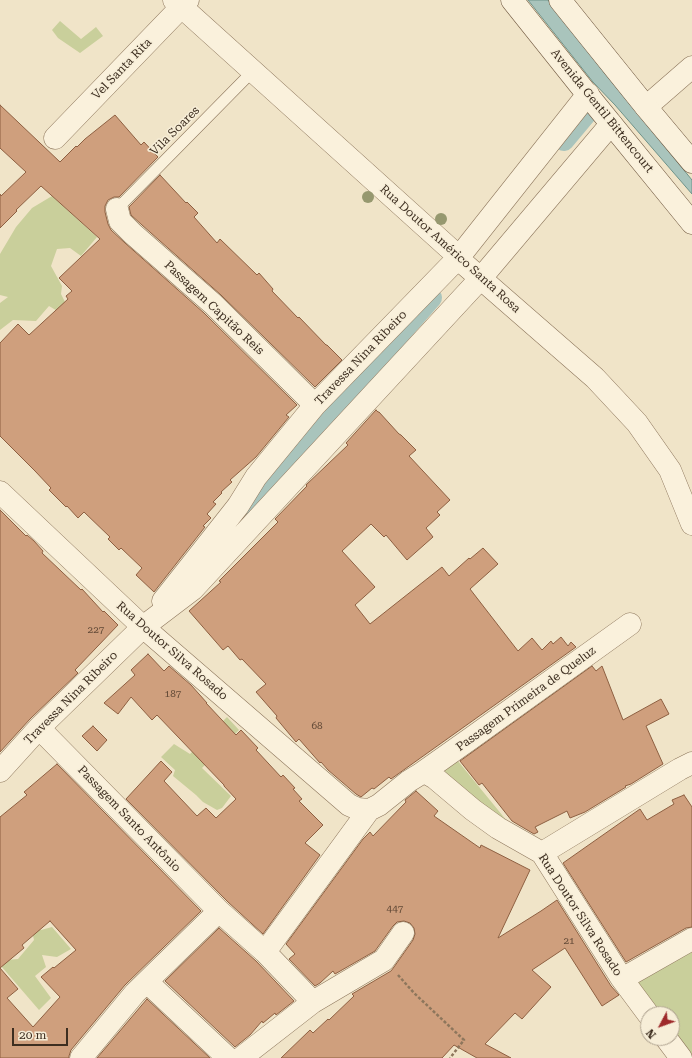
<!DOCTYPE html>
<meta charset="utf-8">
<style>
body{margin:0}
#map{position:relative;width:692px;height:1058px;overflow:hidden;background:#f0e4c8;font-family:"Roboto Serif",serif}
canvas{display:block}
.north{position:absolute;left:640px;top:1006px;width:40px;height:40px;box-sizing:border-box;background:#f7eed8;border:1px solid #ada18e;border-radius:50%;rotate:229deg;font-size:11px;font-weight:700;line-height:16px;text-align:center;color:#3d2e20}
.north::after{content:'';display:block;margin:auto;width:14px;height:18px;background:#9e2a2b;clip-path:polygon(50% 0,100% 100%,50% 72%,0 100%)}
.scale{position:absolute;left:12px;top:1028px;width:56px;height:18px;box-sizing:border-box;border:2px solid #3d2e20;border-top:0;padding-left:5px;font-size:12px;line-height:14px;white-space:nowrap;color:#3d2e20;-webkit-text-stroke:3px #f7eed8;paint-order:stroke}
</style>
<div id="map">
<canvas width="692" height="1058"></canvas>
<div class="north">N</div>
<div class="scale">20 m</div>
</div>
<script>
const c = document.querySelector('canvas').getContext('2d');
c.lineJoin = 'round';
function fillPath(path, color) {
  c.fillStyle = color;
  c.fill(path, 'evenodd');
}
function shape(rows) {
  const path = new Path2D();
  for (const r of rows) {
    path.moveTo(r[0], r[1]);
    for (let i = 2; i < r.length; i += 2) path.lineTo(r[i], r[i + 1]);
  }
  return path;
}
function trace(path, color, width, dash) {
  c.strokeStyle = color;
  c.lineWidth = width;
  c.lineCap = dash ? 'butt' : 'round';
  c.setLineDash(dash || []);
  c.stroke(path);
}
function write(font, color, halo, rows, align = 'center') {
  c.font = font + ' "Roboto Serif",serif';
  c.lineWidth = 3;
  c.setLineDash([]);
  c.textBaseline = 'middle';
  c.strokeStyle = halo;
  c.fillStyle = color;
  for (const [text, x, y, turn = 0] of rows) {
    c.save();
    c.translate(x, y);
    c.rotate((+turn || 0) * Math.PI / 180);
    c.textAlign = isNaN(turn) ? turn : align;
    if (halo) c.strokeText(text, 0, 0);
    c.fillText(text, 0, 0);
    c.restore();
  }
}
fillPath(shape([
 [60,21,81,39,96,27,103,36,80,53,58,38,52,30],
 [52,196,97,237,81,256,70,248,57,249,51,266,62,286,61,294,66,304,59,312,49,306,36,321,13,320,0,330,0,303,8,297,0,295,0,254,16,227,32,208],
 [227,717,239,730,202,768,231,796,222,808,217,810,203,802,196,795,173,776,175,770,161,757,174,744,190,754],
 [453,755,516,832,439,770],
 [30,922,41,930,52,927,71,949,57,957,42,955,46,967,35,976,51,998,39,1010,1,966,6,960,18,959,34,940],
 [692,944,692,1053,688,1058,672,1037,672,1014,656,1014,632,980]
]), '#c9cf9b');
const water = shape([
 [528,0,548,0,606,75,692,180,692,194,615,105,593,82,528,0]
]);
fillPath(water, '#a9c4bc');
trace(water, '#6f938a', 1);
trace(shape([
 [564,141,595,104],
 [235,522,432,298]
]), '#a9c4bc', 20);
const building = shape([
 [0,105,60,162,76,146,77,147,85,139,115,115,141,145,144,142,158,157,119,197,114,197,108,200,105,206,105,212,108,224,111,230,125,243,204,313,297,405,286,415,289,417,256,457,230,480,232,482,221,492,222,493,213,502,216,504,207,514,211,518,203,526,205,527,154,592,136,575,142,568,121,548,119,550,108,539,110,537,84,512,78,518,67,506,66,507,49,490,51,488,35,471,0,436,0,343,18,324,29,335,68,299,66,296,72,291,59,278,100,239,41,186,16,210,17,211,0,228,0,194,1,196,26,172,0,148,0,105],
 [160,175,186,203,187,202,198,213,194,217,217,243,220,239,257,275,259,273,273,289,272,291,298,318,299,317,326,345,327,345,342,360,315,387,221,295,142,225,131,215,129,207,160,175],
 [376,410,378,412,379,412,399,434,401,435,416,450,409,456,450,500,437,512,440,515,426,528,433,537,407,560,386,535,384,537,371,524,342,551,375,587,355,605,370,624,442,567,449,576,469,558,470,559,483,548,498,564,470,589,518,651,532,638,542,650,551,641,553,644,561,637,568,646,571,642,576,647,391,779,389,777,374,789,372,788,361,797,356,794,328,770,321,762,320,763,299,739,296,742,276,718,277,716,256,692,266,684,242,659,240,660,228,646,223,650,189,611,221,582,219,581,278,522,275,519,307,486,306,485,348,445,346,443,376,410],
 [0,510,26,536,27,535,34,541,43,551,42,553,81,590,82,589,103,612,104,611,118,625,75,670,78,673,30,719,0,752,0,510],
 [148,654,164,671,169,666,191,685,207,703,206,703,236,735,241,730,258,748,256,750,281,777,283,775,295,788,293,789,302,799,299,801,323,825,305,843,320,855,263,934,228,902,126,799,161,761,172,772,164,781,197,816,206,808,216,818,236,799,224,786,224,785,157,715,152,720,131,697,118,714,104,703,135,675,131,670,148,654],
 [592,666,596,671,602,666,623,720,661,699,669,714,646,726,663,764,631,784,625,786,626,787,585,812,570,818,567,811,535,827,538,832,534,834,512,821,482,783,479,785,460,761,592,666],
 [93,726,107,740,97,751,82,736,93,726],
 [57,764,201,911,125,985,71,1050,69,1056,69,1058,0,1058,0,817,27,795,24,792,57,764],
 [50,921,76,950,54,968,53,967,41,977,60,997,33,1027,7,998,18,989,0,968,24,948,22,945,50,921],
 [416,791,438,811,434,816,480,848,481,845,530,870,498,938,541,911,557,900,611,986,619,995,602,1006,565,948,532,970,551,987,522,1019,515,1013,485,1044,511,1058,477,1058,454,1045,442,1058,281,1058,310,1030,313,1033,328,1019,329,1020,354,996,352,994,391,971,394,967,413,940,415,934,414,928,410,923,404,921,397,922,393,926,375,951,335,974,333,971,320,983,315,986,289,959,295,954,286,944,363,839,370,832,373,836,406,802,405,800,416,791],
 [684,795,692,807,692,927,686,928,626,962,563,863,640,809,647,820,674,804,672,800,684,795],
 [219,928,256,961,294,1001,276,1015,275,1013,263,1023,262,1021,250,1035,235,1047,165,981,219,928],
 [147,999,210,1058,97,1058,147,999]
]);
fillPath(building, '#cf9f7d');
trace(building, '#8d5f41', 1);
const lane = shape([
 [117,209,252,72]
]);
const street = shape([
 [174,0,459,257,463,263,595,378,637,423,670,470,692,524],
 [646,107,692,67],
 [55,138,188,0],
 [117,209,120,221,133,234,213,304,315,405],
 [0,492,143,627,349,805,358,809,369,810,379,805,409,781,422,773,470,739,630,624],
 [163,601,238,506,256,477,315,405,459,257,588,94],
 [39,728,219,911,265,952,313,1002],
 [0,771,39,728,143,627,193,589,481,278,611,124],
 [422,773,428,774,435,778,473,810,498,828,542,853,622,979,648,1014],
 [542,853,680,769,692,763],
 [265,952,369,810],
 [622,979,692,939],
 [147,982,228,1058],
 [666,1038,681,1058],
 [81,1058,135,993,219,911],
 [241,1058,313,1002,384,960,403,933]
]);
const secondary = shape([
 [512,0,595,104,692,223],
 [560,0,646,107,692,162]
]);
trace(lane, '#8d765c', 12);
trace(street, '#8d765c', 23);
trace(secondary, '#6f573f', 23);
trace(shape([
 [398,975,414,993,464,1040,450,1058]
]), '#8d765c', 2.5, [3, 2]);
trace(lane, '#faf1dc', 11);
trace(street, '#faf1dc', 22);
trace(secondary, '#faf1dc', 22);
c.fillStyle = '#96986f';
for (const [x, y] of [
 [368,197],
 [441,219]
]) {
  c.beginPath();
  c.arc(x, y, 6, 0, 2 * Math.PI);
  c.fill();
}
write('10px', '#624a37', null, [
 ["227",96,630],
 ["187",173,694],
 ["68",317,726],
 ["447",395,909],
 ["21",569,941]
]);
write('12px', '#3d2e20', '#f7eed8', [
 ["Vel Santa Rita",122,69,-46],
 ["Avenida Gentil Bittencourt",602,111,51],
 ["Vila Soares",175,131,-45],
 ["Rua Doutor Américo Santa Rosa",450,249,42],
 ["Passagem Capitão Reis",214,308,43],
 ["Travessa Nina Ribeiro",361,358,-46],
 ["Rua Doutor Silva Rosado",172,651,41],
 ["Travessa Nina Ribeiro",71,698,-45],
 ["Passagem Primeira de Queluz",526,699,-36],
 ["Passagem Santo Antônio",129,819,46],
 ["Rua Doutor Silva Rosado",580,915,57]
]);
</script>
